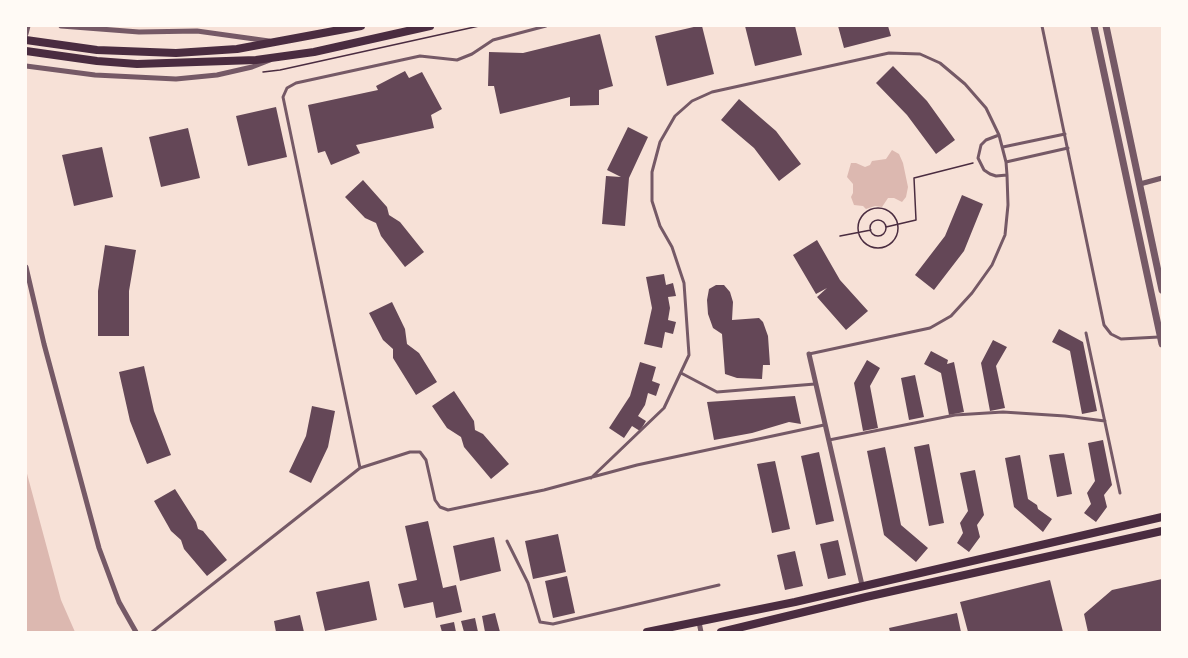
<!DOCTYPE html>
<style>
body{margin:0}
#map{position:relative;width:1188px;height:658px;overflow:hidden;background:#f7e1d7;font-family:"PT Sans",sans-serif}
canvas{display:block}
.frame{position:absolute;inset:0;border:27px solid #fffaf5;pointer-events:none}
</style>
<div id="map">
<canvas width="1188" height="658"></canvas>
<div class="frame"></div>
</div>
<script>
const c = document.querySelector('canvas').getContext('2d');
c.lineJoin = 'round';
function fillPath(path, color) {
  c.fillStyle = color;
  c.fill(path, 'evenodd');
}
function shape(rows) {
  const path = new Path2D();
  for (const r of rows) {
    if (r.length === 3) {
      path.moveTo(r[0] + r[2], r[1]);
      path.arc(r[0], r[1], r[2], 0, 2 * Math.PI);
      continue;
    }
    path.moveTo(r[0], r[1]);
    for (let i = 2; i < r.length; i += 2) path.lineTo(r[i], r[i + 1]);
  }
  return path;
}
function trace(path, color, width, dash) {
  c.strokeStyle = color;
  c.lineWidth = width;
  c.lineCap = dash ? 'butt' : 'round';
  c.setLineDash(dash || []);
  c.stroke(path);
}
fillPath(shape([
 [892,150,899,154,903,163,908,187,906,197,902,202,894,198,888,198,882,207,875,206,866,209,863,206,854,205,851,197,853,193,853,184,847,177,851,163,856,163,865,167,870,165,872,161,886,159],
 [26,470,61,600,75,632,26,632]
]), '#dcb8b0');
fillPath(shape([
 [698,26,702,26,714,74,667,86,655,36],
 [745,26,795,26,802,55,755,66],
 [838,26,888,26,891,36,844,48],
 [600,34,613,86,599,90,599,105,570,106,570,97,500,114,494,86,488,86,489,52,523,53],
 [893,66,927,101,955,140,936,154,907,115,876,83],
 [405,71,409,78,422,72,442,109,431,115,434,128,356,145,360,153,331,165,325,151,318,153,308,105,378,90,376,86],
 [739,99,776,131,801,164,779,181,754,148,721,120],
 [276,107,287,157,248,166,236,116],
 [628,127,648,137,629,178,625,226,602,224,606,176,621,177,607,170],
 [188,128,200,178,161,187,149,137],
 [102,147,113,197,74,206,62,155],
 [363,180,387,207,389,215,400,222,424,252,405,267,381,236,376,223,365,218,345,197],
 [962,195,983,204,964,251,934,290,915,275,945,236],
 [817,240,840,280,868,311,846,330,817,297,827,288,816,294,793,255],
 [105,245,136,250,129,291,129,336,98,336,98,291],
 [664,274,666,285,673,283,676,296,668,297,670,308,668,320,676,322,673,334,665,332,662,348,644,344,652,308,646,277],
 [716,285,724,285,730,292,733,302,732,320,759,318,763,322,768,336,770,365,763,365,762,379,737,378,725,374,722,334,713,328,708,314,707,300,709,289],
 [392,302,405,329,407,344,419,353,437,382,416,395,393,358,393,349,383,340,369,313],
 [1059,329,1083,342,1097,411,1082,414,1070,351,1052,342],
 [993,340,1007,347,996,366,1005,408,990,411,981,363],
 [931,351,948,360,947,364,954,362,964,412,949,415,941,373,924,364],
 [867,360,880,368,870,386,878,428,863,431,854,383],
 [640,362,656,367,652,381,660,384,656,396,648,393,645,405,638,416,646,421,640,431,632,426,624,438,609,428,630,396],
 [144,366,154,411,171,455,147,464,130,421,119,372],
 [915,375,924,417,909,420,901,378],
 [454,391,474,421,475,430,483,434,509,464,491,479,464,447,461,437,447,428,432,406],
 [795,396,801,424,789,422,752,433,714,440,707,402],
 [312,406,335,411,328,447,311,483,289,472,306,436],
 [1103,440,1112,485,1104,495,1107,507,1096,522,1084,513,1091,504,1087,493,1095,481,1088,443],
 [929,444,944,523,929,526,914,447],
 [885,447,901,525,928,548,916,562,884,535,867,451],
 [819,452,834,521,816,525,801,456],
 [1064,453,1072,494,1057,497,1049,455],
 [1020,455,1028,499,1037,505,1038,509,1052,519,1043,532,1014,507,1005,458],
 [775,461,790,529,772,533,757,464],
 [975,470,984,515,977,525,980,537,969,552,957,543,963,533,960,523,968,511,960,473],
 [175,489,196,522,198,529,203,531,227,560,207,576,184,549,181,540,171,531,154,501],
 [428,521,443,588,456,585,462,612,436,618,433,602,404,608,398,584,417,580,405,526],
 [558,534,566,572,533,579,525,541],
 [494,537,501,571,460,581,453,546],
 [838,540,846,575,828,579,820,544],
 [795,551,803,586,785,590,777,555],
 [567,576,575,613,553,618,545,581],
 [1162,579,1162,631,1155,632,1088,632,1084,614,1112,590],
 [1050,580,1063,632,968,632,960,602],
 [369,581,377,620,325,631,316,592],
 [495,613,500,632,485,632,482,616],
 [957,613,961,632,890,632,889,628],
 [300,615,304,632,276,632,274,621],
 [475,618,478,632,464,632,461,621],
 [454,622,456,632,442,632,440,625]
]), '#644757');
trace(shape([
 [263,72,280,70,479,26],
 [878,228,20],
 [878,228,8],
 [886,227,916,220,914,178,973,163],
 [840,236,871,230]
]), '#4a2c40', 1.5);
trace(shape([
 [1042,26,1104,325,1111,334,1121,339,1159,337],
 [999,135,986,140,981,145,978,158,984,170,990,174,996,176,1007,175],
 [1003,147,1065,134],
 [1006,162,1068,148],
 [1086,333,1120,493],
 [681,373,717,392,815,384],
 [829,440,955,415,1003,412,1065,416,1105,421],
 [360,468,283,97,287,88,296,83,420,56,457,60,472,54,493,40,546,26],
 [591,478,664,408,689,355,684,283,672,247,660,226,652,201,652,172,660,142,675,116,692,101,712,92,889,53,920,54,940,63,965,84,986,108,999,135,1006,162,1007,175,1008,205,1005,235,992,265,972,293,951,316,930,328,809,354],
 [507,541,528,583,540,622,553,624,719,585],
 [152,632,360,468,410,452,420,452,426,460,435,500,440,507,448,510,544,490,637,465,824,425]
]), '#755966', 3);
trace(shape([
 [61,26,139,32,197,31,269,41],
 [26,34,28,26],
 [26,66,95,75,176,79,217,75,252,67,270,60],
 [1140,184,1162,178],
 [26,267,44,344,99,548,119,602,136,632],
 [809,354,862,585],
 [699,622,701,632]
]), '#755966', 5);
trace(shape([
 [1094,26,1162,344],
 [1106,26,1162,290]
]), '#755966', 7);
trace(shape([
 [26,40,97,50,176,53,237,49,361,26],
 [26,51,97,61,137,64,256,60,314,52,430,26],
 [647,632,795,602,1162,517],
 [721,632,866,597,1162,531]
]), '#4a2c40', 8);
</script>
